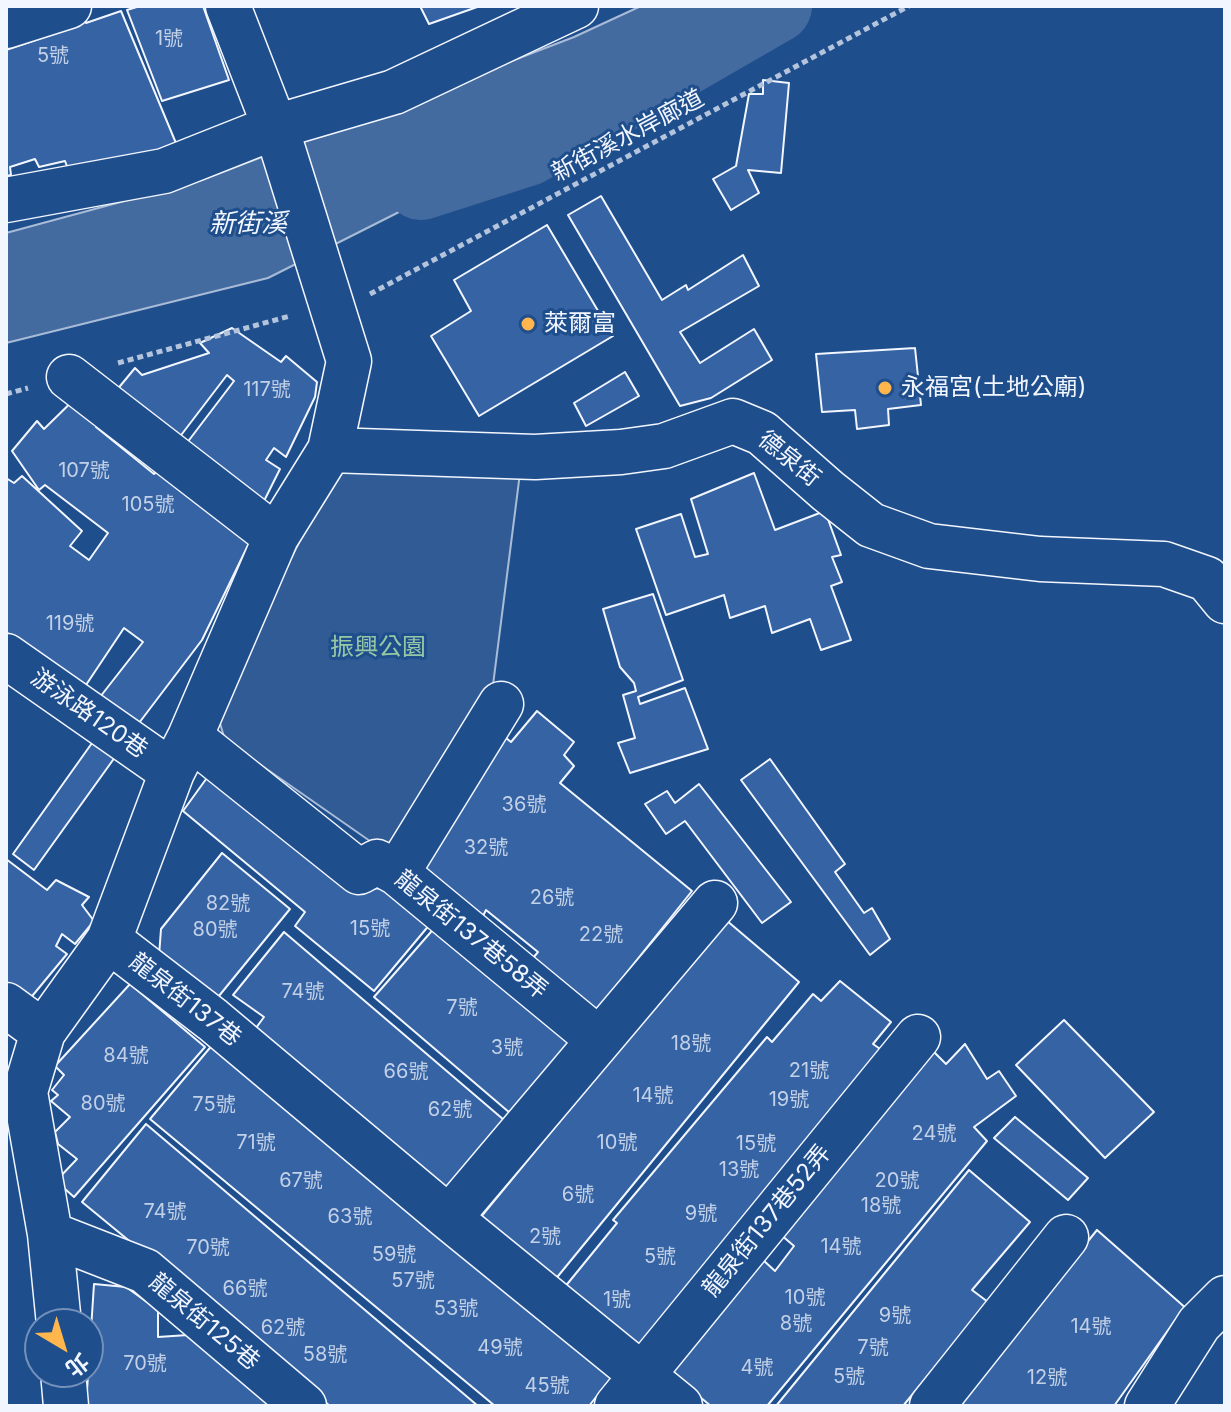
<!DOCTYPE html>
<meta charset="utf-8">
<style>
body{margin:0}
#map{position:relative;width:1231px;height:1412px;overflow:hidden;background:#1f4e8c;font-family:Inter,"Noto Sans TC",sans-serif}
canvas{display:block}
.frame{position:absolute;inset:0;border:8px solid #f2f6ff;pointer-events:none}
.north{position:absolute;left:24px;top:1308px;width:80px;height:80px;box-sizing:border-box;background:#1f4e8c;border:2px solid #7391ba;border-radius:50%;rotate:142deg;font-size:22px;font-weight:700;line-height:32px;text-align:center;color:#f2f6ff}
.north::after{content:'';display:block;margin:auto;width:28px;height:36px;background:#ffb74d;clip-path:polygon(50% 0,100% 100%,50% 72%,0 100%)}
</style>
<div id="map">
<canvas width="1231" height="1412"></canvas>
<div class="frame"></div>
<div class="north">北</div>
</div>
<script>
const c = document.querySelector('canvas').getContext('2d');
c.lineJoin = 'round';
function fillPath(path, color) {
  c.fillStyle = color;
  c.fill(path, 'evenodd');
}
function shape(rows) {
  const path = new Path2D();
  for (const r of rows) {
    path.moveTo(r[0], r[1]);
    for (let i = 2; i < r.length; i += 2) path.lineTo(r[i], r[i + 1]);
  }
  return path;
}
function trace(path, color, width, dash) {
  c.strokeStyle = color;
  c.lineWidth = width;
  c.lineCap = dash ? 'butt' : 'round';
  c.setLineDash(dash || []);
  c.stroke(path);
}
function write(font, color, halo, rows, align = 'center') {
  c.font = font + ' Inter,"Noto Sans TC",sans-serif';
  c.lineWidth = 6;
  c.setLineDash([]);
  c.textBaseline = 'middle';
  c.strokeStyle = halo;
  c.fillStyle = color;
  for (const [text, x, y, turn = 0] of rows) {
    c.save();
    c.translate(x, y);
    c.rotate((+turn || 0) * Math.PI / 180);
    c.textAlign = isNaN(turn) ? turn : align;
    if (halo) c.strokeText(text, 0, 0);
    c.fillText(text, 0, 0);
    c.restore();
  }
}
const built = shape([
 [346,467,520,473,493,685,390,855,225,740,216,710,326,488,346,467]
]);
fillPath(built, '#305b95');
trace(built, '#a8bbd7', 2);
const water = shape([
 [641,6,808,6,268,278,6,343,6,233,202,180,574,37,641,6]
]);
fillPath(water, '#446ba0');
trace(water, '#a8bbd7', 2);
trace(shape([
 [421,183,527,149,775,6]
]), '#446ba0', 74);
const building = shape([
 [140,6,203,6,229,80,162,101,127,10,140,6],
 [420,6,480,6,429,24,420,6],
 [121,11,178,148,72,180,65,161,39,167,35,159,10,167,11,175,6,176,6,50,59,32,85,15,86,23,121,11],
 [763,80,789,83,781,173,748,170,759,193,731,210,713,179,736,166,749,94,763,94,763,80],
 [601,196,662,300,686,285,688,290,743,255,759,286,680,332,700,363,754,329,772,360,711,398,680,406,568,215,601,196],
 [547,225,613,336,479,416,431,336,471,311,454,280,547,225],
 [232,328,281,362,286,356,317,382,315,397,286,457,274,448,266,460,280,469,258,513,180,452,234,381,227,375,172,447,111,397,135,368,142,375,209,353,200,343,232,328],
 [915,348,921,405,888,409,889,425,857,429,855,410,822,412,816,354,915,348],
 [625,372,639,396,586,426,574,403,625,372],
 [91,383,114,403,96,427,154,474,163,464,254,533,202,640,139,723,100,697,143,642,124,628,86,685,6,632,6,478,14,483,22,476,82,531,70,546,89,560,108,533,45,485,39,490,12,451,37,421,44,429,91,383],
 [754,473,775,530,825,511,841,555,832,557,842,582,831,586,851,640,821,650,810,619,772,633,765,606,730,618,724,595,666,615,636,529,681,514,695,557,708,554,691,499,754,473],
 [653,594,683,680,638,697,640,704,685,688,708,749,630,773,618,743,635,738,623,695,636,691,634,683,620,667,603,609,653,594],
 [537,711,574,742,564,755,574,766,560,783,692,891,596,1011,533,958,538,952,486,910,483,916,417,861,501,734,511,742,537,711],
 [97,736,118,753,34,870,13,854,97,736],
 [770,759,845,864,835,872,864,913,872,908,890,939,870,955,741,780,770,759],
 [209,775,354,889,392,888,431,923,374,991,295,926,305,912,183,811,209,775],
 [699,784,791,902,762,923,685,821,666,834,645,804,667,791,675,803,699,784],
 [222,853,290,909,214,1002,159,956,161,929,222,853],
 [6,859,47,890,56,880,89,897,82,905,94,921,75,944,62,934,56,946,67,954,28,1001,6,986,6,859],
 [726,920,799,982,554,1281,480,1218,726,920],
 [437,925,575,1037,510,1113,374,997,437,925],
 [284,932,504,1120,445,1194,253,1032,264,1017,233,995,284,932],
 [840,981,891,1022,873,1044,886,1053,638,1349,564,1288,617,1223,613,1220,767,1037,772,1042,813,994,821,1001,840,981],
 [130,984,205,1047,74,1197,56,1181,77,1159,58,1144,55,1132,70,1117,51,1101,58,1095,52,1090,64,1075,55,1066,130,984],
 [1064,1020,1154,1112,1105,1158,1016,1065,1064,1020],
 [214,1043,611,1378,589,1406,495,1406,150,1119,214,1043],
 [965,1044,987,1079,999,1071,1016,1096,974,1127,987,1141,767,1406,711,1406,669,1372,762,1259,775,1271,794,1246,780,1234,931,1049,946,1064,965,1044],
 [1015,1117,1088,1178,1068,1200,994,1138,1015,1117],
 [146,1124,478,1406,330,1406,82,1202,146,1124],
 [969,1170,1030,1222,972,1290,988,1302,903,1406,776,1406,969,1170],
 [1097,1230,1188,1310,1176,1319,1114,1406,955,1406,1097,1230],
 [94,1284,126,1287,158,1310,158,1337,188,1335,272,1406,86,1406,94,1284]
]);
fillPath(building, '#3563a3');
trace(building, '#f2f6ff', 2);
const minor = shape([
 [6,26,69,6],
 [6,200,164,171,275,127,394,92,576,6],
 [69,377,276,537],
 [330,450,535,457,621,452,664,446,733,421,762,433,828,491,871,525,929,546,1040,559,1164,564,1207,579,1225,601],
 [6,656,172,772],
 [190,737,359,872,377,862,397,873,598,1039],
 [397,873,501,704],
 [109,940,213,1020,449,1218,680,1406],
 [6,1005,43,1032],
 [449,1218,715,903],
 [50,1234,145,1271,304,1406],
 [59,1324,50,1234,25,1092,43,1032,109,940,172,772,190,737,276,537,330,450,349,361,280,140,228,6],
 [63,1372,66,1406],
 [617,1406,918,1037],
 [932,1406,1066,1237],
 [1147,1406,1199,1324,1225,1298]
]);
trace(minor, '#f2f6ff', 47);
trace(shape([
 [370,294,909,6],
 [118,363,290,316],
 [6,394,28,388]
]), '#b3c4dc', 5, [6, 4]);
trace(minor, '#1f4e8c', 44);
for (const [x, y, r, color] of [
 [528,324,8,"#ffb74d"],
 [885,388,8,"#ffb74d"]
]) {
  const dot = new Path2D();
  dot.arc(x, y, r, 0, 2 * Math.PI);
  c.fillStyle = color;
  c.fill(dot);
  trace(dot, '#1f4e8c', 3);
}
write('20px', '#c3d1e8', null, [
 ["1號",169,39],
 ["5號",53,56],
 ["117號",267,390],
 ["107號",84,471],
 ["105號",148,505],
 ["119號",70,624],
 ["36號",524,805],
 ["32號",486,848],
 ["26號",552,898],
 ["82號",228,904],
 ["15號",370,929],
 ["80號",215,930],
 ["22號",601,935],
 ["74號",303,992],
 ["7號",462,1008],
 ["18號",691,1044],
 ["3號",507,1048],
 ["84號",126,1056],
 ["21號",809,1071],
 ["66號",406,1072],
 ["14號",653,1096],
 ["19號",789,1100],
 ["80號",103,1104],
 ["75號",214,1105],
 ["62號",450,1110],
 ["24號",934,1134],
 ["71號",256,1143],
 ["10號",617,1143],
 ["15號",756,1144],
 ["13號",739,1170],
 ["67號",301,1181],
 ["20號",897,1181],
 ["6號",578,1195],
 ["18號",881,1206],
 ["74號",165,1212],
 ["9號",701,1214],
 ["63號",350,1217],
 ["2號",545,1237],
 ["14號",841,1247],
 ["70號",208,1248],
 ["59號",394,1255],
 ["5號",660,1257],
 ["57號",413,1281],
 ["66號",245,1289],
 ["10號",805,1298],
 ["1號",617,1300],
 ["53號",456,1309],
 ["9號",895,1316],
 ["8號",796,1324],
 ["14號",1091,1327],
 ["62號",283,1328],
 ["49號",500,1348],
 ["7號",873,1348],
 ["58號",325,1355],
 ["70號",145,1364],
 ["4號",757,1368],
 ["5號",849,1377],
 ["12號",1047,1378],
 ["45號",547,1386]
]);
write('24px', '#f2f6ff', '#1f4e8c', [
 ["新街溪水岸廊道",628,136,-28],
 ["德泉街",789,459,39],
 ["游泳路120巷",89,714,35],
 ["龍泉街137巷58弄",471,935,39],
 ["龍泉街137巷",185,1000,38],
 ["龍泉街137巷52弄",767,1221,-51],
 ["龍泉街125巷",204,1322,40]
]);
write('24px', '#f2f6ff', '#1f4e8c', [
 ["萊爾富",544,324],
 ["永福宮(土地公廟)",901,388]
], 'left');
write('24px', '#97c8a6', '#1f4e8c', [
 ["振興公園",378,648]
]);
write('italic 26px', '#f2f6ff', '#1f4e8c', [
 ["新街溪",248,224]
]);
</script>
